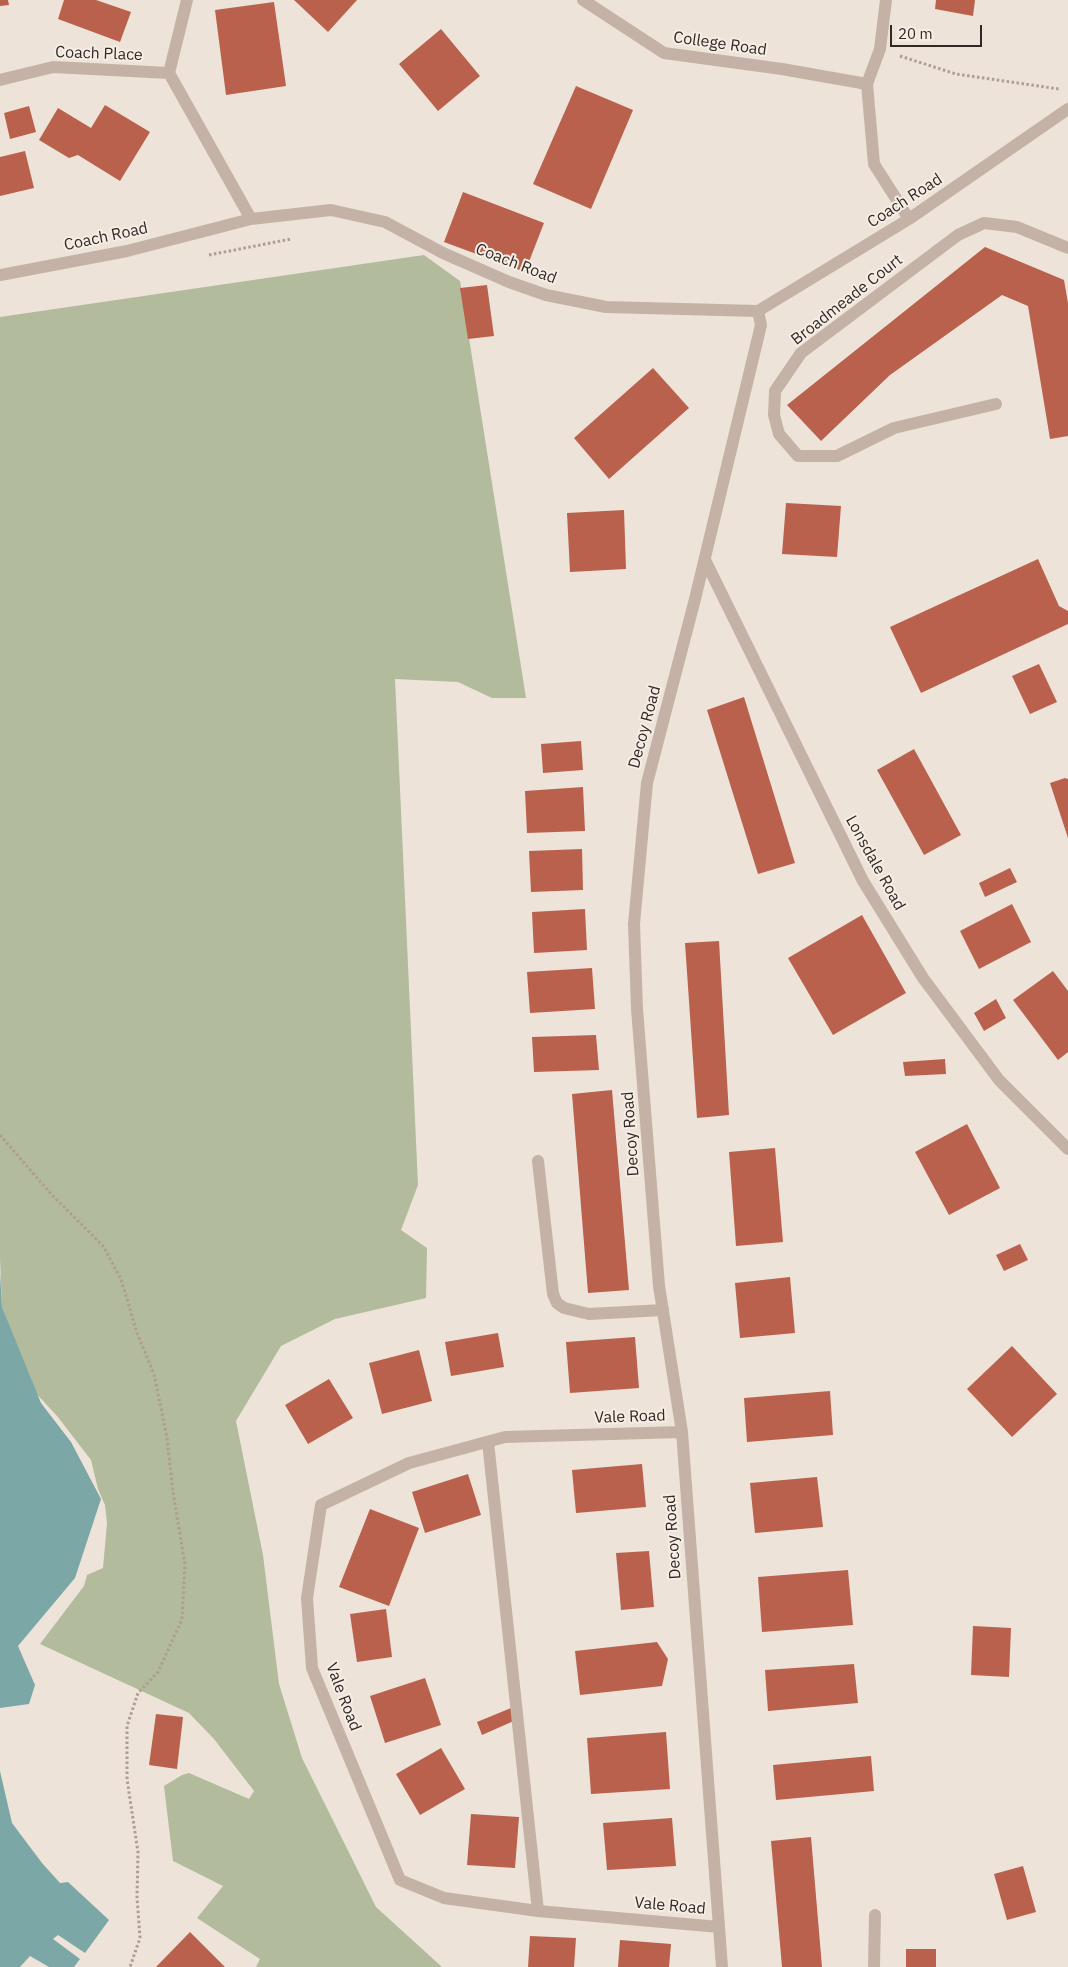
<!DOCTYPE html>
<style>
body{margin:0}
#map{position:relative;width:1068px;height:1967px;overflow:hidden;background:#eee3d9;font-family:"IBM Plex Sans",sans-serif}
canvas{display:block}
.scale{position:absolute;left:890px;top:25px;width:92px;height:22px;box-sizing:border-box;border:2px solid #312926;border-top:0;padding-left:6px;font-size:15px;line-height:18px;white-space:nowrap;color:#312926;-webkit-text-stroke:4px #f6ede4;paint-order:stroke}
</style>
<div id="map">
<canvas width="1068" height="1967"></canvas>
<div class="scale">20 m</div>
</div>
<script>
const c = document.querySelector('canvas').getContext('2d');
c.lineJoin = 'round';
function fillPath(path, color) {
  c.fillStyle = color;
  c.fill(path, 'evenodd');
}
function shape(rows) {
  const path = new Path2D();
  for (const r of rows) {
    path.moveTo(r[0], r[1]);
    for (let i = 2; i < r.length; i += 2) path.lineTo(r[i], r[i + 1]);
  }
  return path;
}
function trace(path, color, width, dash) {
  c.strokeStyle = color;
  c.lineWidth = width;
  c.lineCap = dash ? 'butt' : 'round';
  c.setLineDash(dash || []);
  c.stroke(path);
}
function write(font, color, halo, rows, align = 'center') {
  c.font = font + ' "IBM Plex Sans",sans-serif';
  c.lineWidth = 4;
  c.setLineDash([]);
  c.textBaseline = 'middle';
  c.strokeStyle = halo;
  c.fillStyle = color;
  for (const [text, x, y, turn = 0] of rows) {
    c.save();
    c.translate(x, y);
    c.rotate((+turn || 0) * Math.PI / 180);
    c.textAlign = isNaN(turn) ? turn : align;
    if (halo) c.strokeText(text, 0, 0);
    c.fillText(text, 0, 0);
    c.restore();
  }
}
fillPath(shape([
 [424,255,460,281,526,698,492,698,458,682,395,679,418,1185,401,1230,427,1248,426,1298,335,1319,281,1346,236,1421,263,1555,279,1684,302,1758,376,1907,442,1967,256,1967,260,1959,197,1918,223,1886,173,1861,164,1786,182,1775,189,1773,249,1799,254,1791,214,1739,189,1713,40,1644,84,1586,87,1575,103,1568,107,1523,105,1505,98,1489,91,1460,57,1416,33,1390,2,1307,0,1257,0,317]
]), '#b2bb9b');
fillPath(shape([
 [0,1272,2,1307,41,1403,71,1442,101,1499,75,1578,18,1646,35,1685,29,1704,0,1708],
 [0,1771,12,1823,42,1863,60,1883,68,1882,109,1920,85,1953,58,1935,53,1939,80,1959,74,1967,49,1967,30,1956,20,1967,0,1967]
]), '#7ba8a7');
fillPath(shape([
 [0,0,8,0,9,5,0,6],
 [64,0,96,0,131,12,120,42,58,19],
 [294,0,357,0,328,32],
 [936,0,975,0,973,16,935,9],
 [274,2,286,86,226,95,215,10],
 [441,29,480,76,438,111,399,64],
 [576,86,633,110,591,209,533,184],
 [105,105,150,132,120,181,78,155,69,158,39,140,58,108,91,128],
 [29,106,36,132,10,139,4,113],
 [25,151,34,188,0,196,0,157],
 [463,192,544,223,525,272,444,242],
 [985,247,1064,280,1068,303,1068,436,1050,439,1028,306,1002,295,890,375,821,441,787,405],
 [487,285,494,336,468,339,460,288],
 [653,368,689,408,609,479,574,438],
 [786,503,841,506,837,557,782,554],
 [624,510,626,569,570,572,567,513],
 [1038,559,1059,606,1068,611,1068,624,921,693,890,627],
 [1039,664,1057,702,1030,714,1012,676],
 [744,697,795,863,758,874,707,710],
 [581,741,583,770,543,773,541,744],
 [914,749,961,835,924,855,877,770],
 [1065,778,1068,779,1068,838,1050,783],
 [583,787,585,831,527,833,525,791],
 [582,849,583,890,531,892,529,851],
 [1010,868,1017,882,985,897,979,883],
 [1012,904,1031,942,979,969,960,931],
 [585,909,587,950,534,953,532,912],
 [862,915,906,993,833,1035,788,958],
 [719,941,729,1115,697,1118,685,943],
 [592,968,595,1009,530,1013,527,972],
 [1053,971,1068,991,1068,1052,1058,1060,1013,1000],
 [996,999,1006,1018,984,1031,974,1013],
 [596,1035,599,1070,534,1072,532,1037],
 [945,1059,946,1074,905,1076,903,1062],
 [612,1090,629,1290,588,1293,572,1094],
 [967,1124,1000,1188,949,1215,915,1152],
 [775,1148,783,1242,736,1246,729,1152],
 [1020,1244,1028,1260,1004,1271,996,1255],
 [790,1277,795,1333,740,1338,735,1283],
 [498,1333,504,1367,451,1376,445,1342],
 [635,1337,639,1388,570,1393,566,1342],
 [1012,1346,1057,1394,1012,1437,967,1389],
 [419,1350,432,1401,382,1414,369,1363],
 [329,1379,353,1418,308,1444,285,1405],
 [830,1391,833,1435,747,1442,744,1398],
 [642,1464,646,1507,576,1513,572,1470],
 [468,1474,481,1515,425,1533,412,1492],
 [817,1477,823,1527,755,1533,750,1483],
 [370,1509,419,1528,389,1606,339,1587],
 [649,1551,654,1607,621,1610,616,1553],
 [848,1570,853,1625,762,1632,758,1577],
 [386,1609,392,1657,357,1662,350,1614],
 [973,1626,1011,1628,1009,1677,971,1675],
 [657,1642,668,1659,662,1686,580,1695,575,1651],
 [854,1664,858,1703,768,1711,765,1670],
 [425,1678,441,1725,385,1743,370,1696],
 [511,1708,516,1720,482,1735,477,1722],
 [156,1714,183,1717,177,1769,149,1765],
 [666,1732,670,1789,591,1794,587,1738],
 [441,1748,465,1789,420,1815,396,1774],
 [871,1756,874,1791,776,1800,773,1765],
 [471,1814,519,1817,515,1868,467,1865],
 [672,1818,676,1866,607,1870,603,1823],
 [811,1837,822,1967,782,1967,771,1841],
 [1023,1866,1036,1912,1007,1920,994,1874],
 [190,1932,225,1967,156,1967],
 [530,1936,576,1938,574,1967,528,1967],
 [620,1940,671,1944,669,1967,618,1967],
 [906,1949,936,1949,936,1967,906,1967]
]), '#b9614c');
trace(shape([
 [900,56,956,74,1059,89],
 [209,255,291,239],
 [0,1135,51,1194,103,1246,121,1279,137,1333,154,1374,167,1438,173,1492,185,1565,182,1619,158,1672,138,1693,127,1726,127,1779,138,1852,137,1897,140,1938,130,1967]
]), '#b09d91', 3, [2.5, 2.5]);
trace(shape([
 [538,1161,553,1294,557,1303,564,1308,589,1314,663,1310],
 [874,1967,875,1915]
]), '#c4b2a6', 12);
trace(shape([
 [583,0,664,53,782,69,867,84],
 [886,0,880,49,867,84,874,164,909,219],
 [169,73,187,0],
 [0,80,53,67,169,73,251,219],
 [0,275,127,251,251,219,331,210,385,222,443,253,509,282,546,295,606,307,758,311,909,219,1068,109],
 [996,404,894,428,837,456,798,456,779,434,774,415,775,391,801,353,958,235,984,223,1017,227,1068,248],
 [705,560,863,881,923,978,999,1080,1068,1149],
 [682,1432,505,1437,409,1463,321,1505,307,1598,312,1668,400,1880,444,1898,538,1911,719,1927],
 [488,1442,538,1911],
 [722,1967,682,1432,659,1286,637,1009,634,924,647,783,695,599,761,325,758,311]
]), '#c4b2a6', 12);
write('16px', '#312926', '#f6ede4', [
 ["College Road",720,44,8],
 ["Coach Place",99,54,2],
 ["Coach Road",905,201,-33],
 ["Coach Road",106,237,-12],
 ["Coach Road",516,264,21],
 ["Broadmeade Court",847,300,-38],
 ["Decoy Road",645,727,-75],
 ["Lonsdale Road",875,863,61],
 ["Decoy Road",631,1134,-94],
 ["Vale Road",630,1417,-2],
 ["Decoy Road",673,1537,-94],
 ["Vale Road",343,1697,69],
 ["Vale Road",670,1906,5]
]);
</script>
